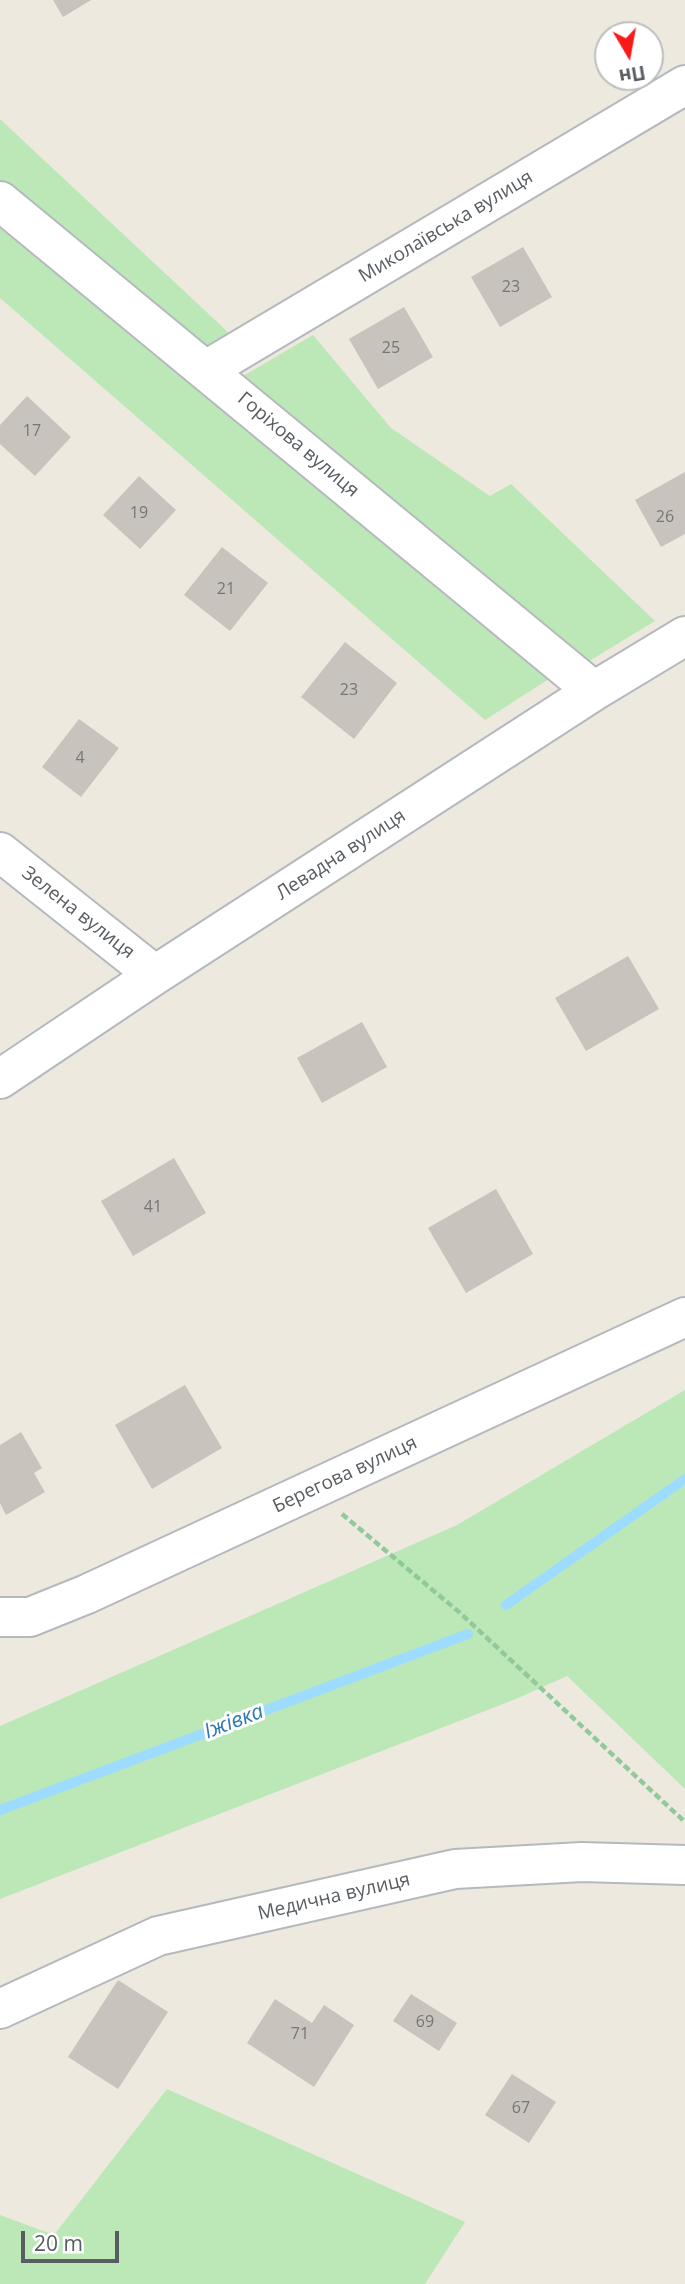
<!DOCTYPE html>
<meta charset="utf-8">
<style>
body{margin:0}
#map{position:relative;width:685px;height:2284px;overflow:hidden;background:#ede9df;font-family:"Open Sans",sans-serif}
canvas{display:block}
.north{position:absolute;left:594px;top:21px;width:70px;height:70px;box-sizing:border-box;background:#fff;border:2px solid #bcbec0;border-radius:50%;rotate:170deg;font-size:19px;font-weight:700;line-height:28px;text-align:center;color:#585d62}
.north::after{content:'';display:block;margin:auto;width:24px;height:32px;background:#fb1818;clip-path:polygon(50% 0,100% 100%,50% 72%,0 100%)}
.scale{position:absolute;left:21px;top:2231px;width:98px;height:32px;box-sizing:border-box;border:4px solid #585d62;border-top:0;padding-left:9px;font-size:21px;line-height:24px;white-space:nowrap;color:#585d62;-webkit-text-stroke:5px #fff;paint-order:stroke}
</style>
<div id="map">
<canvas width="685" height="2284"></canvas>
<div class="north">Пн</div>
<div class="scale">20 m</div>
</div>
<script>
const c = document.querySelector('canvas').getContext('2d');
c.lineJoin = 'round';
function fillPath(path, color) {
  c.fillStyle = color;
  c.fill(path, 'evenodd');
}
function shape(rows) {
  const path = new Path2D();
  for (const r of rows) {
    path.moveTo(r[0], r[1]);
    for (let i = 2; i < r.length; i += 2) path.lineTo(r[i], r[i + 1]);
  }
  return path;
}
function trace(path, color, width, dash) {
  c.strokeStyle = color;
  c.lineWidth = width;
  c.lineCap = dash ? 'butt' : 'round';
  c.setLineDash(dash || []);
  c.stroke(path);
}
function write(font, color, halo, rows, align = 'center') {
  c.font = font + ' "Open Sans",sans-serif';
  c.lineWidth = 6;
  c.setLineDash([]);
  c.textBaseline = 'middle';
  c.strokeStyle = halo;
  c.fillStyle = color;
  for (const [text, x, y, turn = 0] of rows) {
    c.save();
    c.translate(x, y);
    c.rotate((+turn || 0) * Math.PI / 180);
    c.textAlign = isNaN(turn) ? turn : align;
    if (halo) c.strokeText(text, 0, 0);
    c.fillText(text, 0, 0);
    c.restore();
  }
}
fillPath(shape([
 [0,119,229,333,204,350,0,180],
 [0,224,549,679,485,720,0,298],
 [313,335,391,428,490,496,511,484,655,621,586,663,238,379],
 [685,1390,685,1789,567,1676,516,1699,0,1899,0,1726,457,1525],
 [167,2089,465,2222,425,2284,0,2284,0,2215,54,2235]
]), '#bce8b8');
trace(shape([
 [506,1605,685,1479],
 [0,1810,468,1634]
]), '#9ddcff', 10);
fillPath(shape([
 [53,0,91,0,63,17],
 [523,247,552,297,500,327,471,277],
 [404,307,433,357,378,389,349,339],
 [27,396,71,437,35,476,0,444,0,425],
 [685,472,685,534,661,547,635,500],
 [139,476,176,510,140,549,103,515],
 [222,547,268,583,230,631,184,595],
 [345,642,397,683,354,739,301,697],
 [79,719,119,748,81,797,42,767],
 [628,956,659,1009,586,1051,555,998],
 [362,1022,387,1067,322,1103,297,1058],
 [174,1158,206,1213,133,1256,101,1201],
 [496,1189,533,1254,466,1293,428,1228],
 [185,1385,222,1448,152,1489,115,1425],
 [21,1432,42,1468,34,1473,45,1492,6,1515,0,1503,0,1445],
 [118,1980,168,2012,118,2089,68,2057],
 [411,1994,457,2023,439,2051,393,2021],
 [275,1999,312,2023,324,2005,354,2025,314,2087,247,2043],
 [512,2074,556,2102,529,2143,485,2115]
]), '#c8c3bc');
const minor = shape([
 [0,201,594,691],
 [206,370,685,85],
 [0,852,155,975],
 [0,1079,155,975,594,691,685,636],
 [0,1617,30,1617,87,1594,685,1317],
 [0,2009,158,1936,455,1869,582,1862,685,1865]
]);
trace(minor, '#b5b9be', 42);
trace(shape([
 [342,1514,459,1612,685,1822]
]), '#91c99c', 4.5, [7, 3.5]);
trace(minor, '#fff', 38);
write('16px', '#747678', null, [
 ["23",511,287],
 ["25",391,348],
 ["17",32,431],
 ["19",139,513],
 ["26",665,517],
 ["21",226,589],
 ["23",349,690],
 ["4",80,758],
 ["41",153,1207],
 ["69",425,2022],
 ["71",300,2034],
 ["67",521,2108]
]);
write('19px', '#585d62', '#fff', [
 ["Миколаївська вулиця",446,227,-31],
 ["Горіхова вулиця",298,445,40],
 ["Левадна вулиця",341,855,-33],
 ["Зелена вулиця",78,913,38],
 ["Берегова вулиця",345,1475,-25],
 ["Медична вулиця",334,1897,-13]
]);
write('italic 21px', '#2f79b2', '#fff', [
 ["Іжівка",234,1722,-21]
]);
</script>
